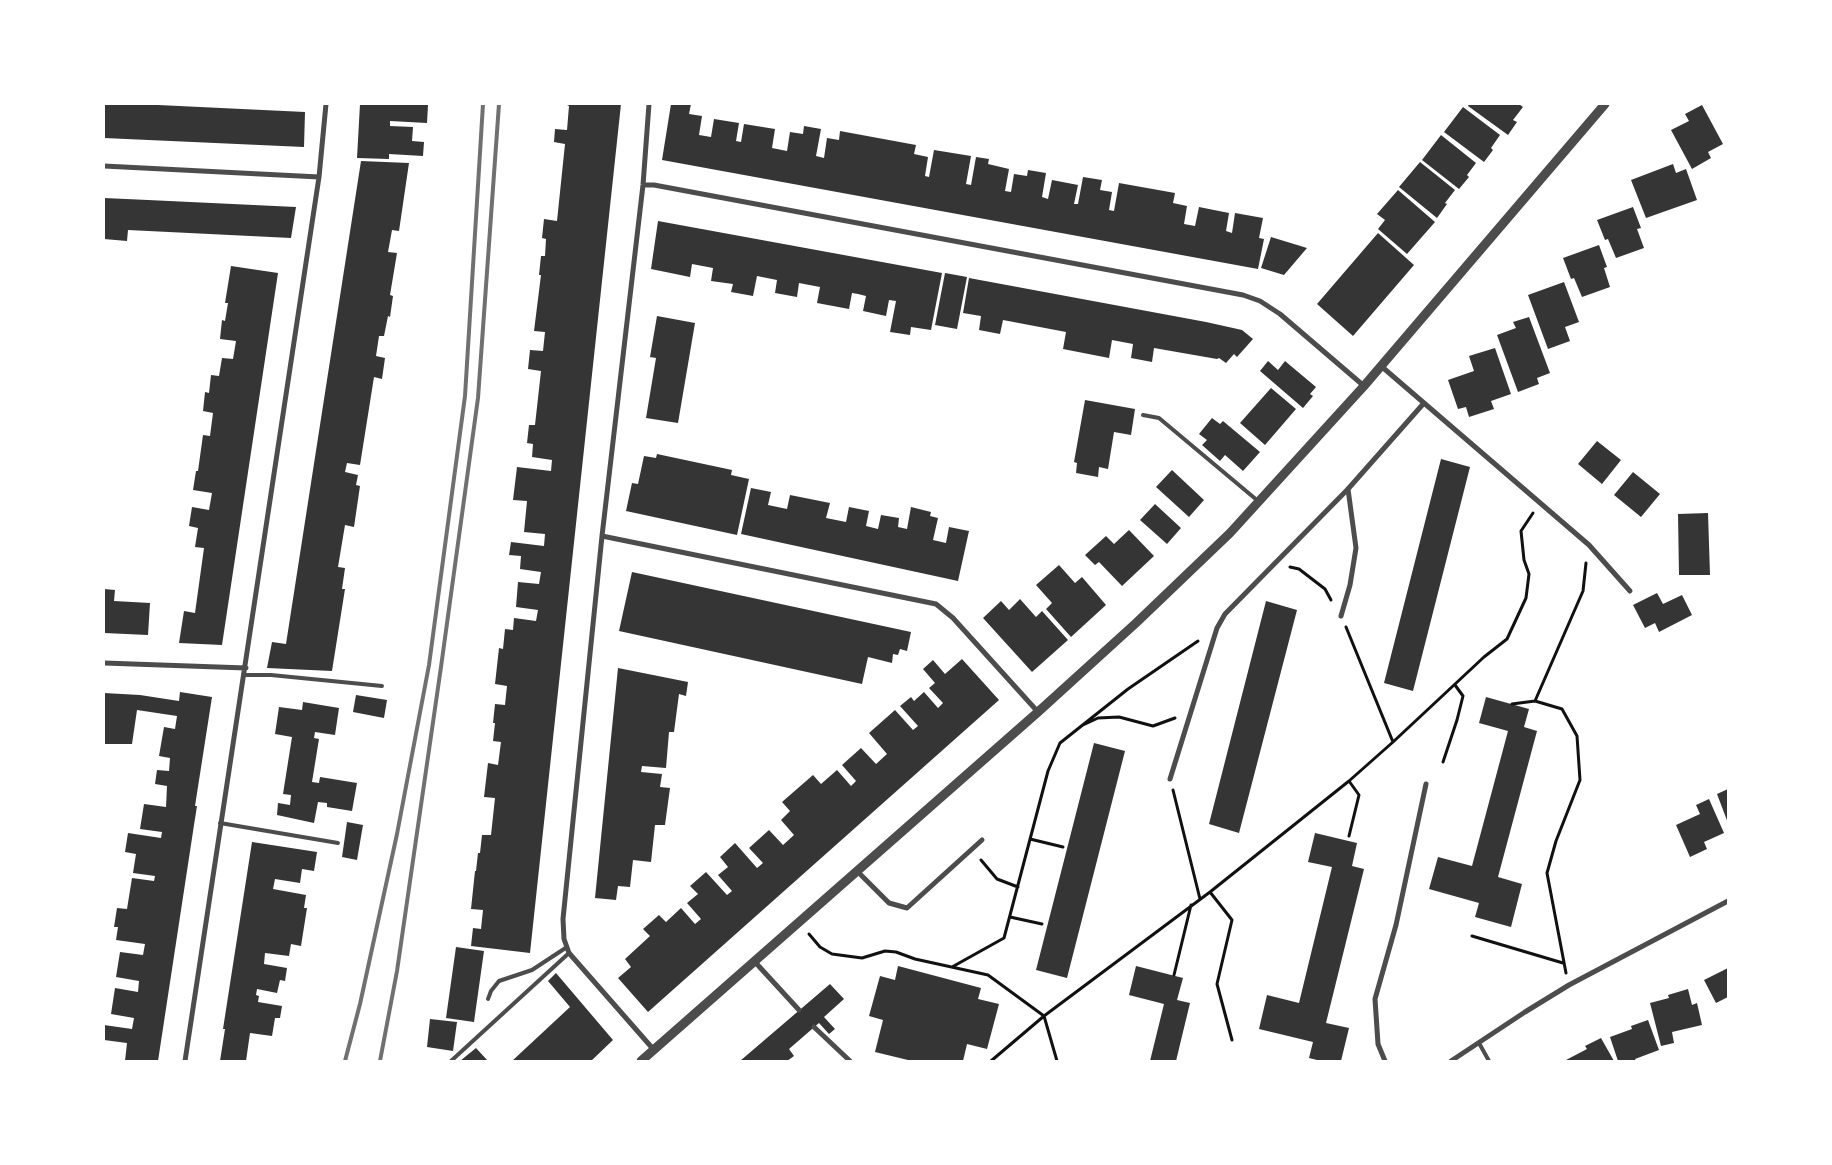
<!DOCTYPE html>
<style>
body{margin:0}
#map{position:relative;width:1832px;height:1165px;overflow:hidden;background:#fff;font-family:"DM Sans",sans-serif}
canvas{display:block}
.frame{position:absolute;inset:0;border:105px solid #fff;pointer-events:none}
</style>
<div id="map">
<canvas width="1832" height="1165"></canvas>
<div class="frame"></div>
</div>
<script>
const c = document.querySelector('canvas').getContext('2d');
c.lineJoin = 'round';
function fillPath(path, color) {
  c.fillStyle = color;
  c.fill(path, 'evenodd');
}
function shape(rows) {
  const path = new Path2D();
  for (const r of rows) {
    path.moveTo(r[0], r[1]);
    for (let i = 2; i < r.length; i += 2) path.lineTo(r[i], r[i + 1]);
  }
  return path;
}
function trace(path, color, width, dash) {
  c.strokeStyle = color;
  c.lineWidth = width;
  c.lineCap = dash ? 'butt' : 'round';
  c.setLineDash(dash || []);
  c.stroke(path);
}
fillPath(shape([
 [104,104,137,104,305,112,304,147,104,138],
 [360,104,428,105,427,123,390,121,390,126,413,127,412,141,424,142,423,156,389,154,389,159,357,158],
 [565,104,621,104,530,953,471,946,473,928,481,929,483,910,471,909,475,871,476,871,478,853,480,853,482,835,491,835,495,798,484,797,488,763,498,765,501,742,493,741,495,723,493,723,495,704,505,705,507,686,495,684,499,648,503,649,505,629,513,630,514,618,536,621,538,610,516,607,518,582,539,584,541,572,520,569,521,556,509,555,511,542,544,546,545,534,524,532,527,501,513,500,517,467,551,471,552,460,532,457,533,444,527,443,529,425,535,425,541,371,528,369,530,350,543,351,545,332,534,331,541,275,539,275,541,256,545,256,546,239,542,238,544,219,557,221,565,144,554,142,555,129,567,130,569,106],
 [671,104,691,104,689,114,702,116,699,135,711,137,714,119,739,123,736,141,741,142,744,124,775,129,772,148,787,151,790,132,803,134,804,126,821,129,816,156,824,158,827,138,839,140,840,131,916,145,914,154,928,157,925,176,929,177,934,150,971,156,966,184,971,185,976,157,989,159,988,164,1009,169,1005,191,1011,192,1014,174,1027,176,1028,170,1046,173,1042,197,1048,199,1052,180,1078,185,1074,204,1078,204,1083,177,1102,180,1100,190,1112,192,1109,210,1114,211,1119,183,1175,193,1173,203,1187,206,1184,224,1195,226,1199,207,1229,213,1226,231,1232,233,1235,213,1263,218,1259,238,1264,239,1258,269,662,160],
 [1469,104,1519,104,1523,107,1513,120,1517,122,1508,135,1468,106],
 [1702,105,1723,144,1708,152,1711,158,1692,169,1671,130,1689,121,1685,114],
 [1463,107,1500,135,1491,148,1493,150,1484,162,1444,132],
 [1441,135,1476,163,1467,175,1469,177,1459,189,1422,160],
 [361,161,409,163,399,231,392,230,388,252,397,253,390,295,393,296,390,317,388,316,384,336,379,336,376,356,385,358,382,379,374,377,360,465,347,463,345,472,358,475,356,485,360,486,354,527,345,525,338,567,345,568,342,589,345,589,332,671,267,668,272,642,286,644],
 [1420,162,1455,190,1445,203,1447,204,1437,218,1399,187],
 [1673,164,1676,173,1686,169,1697,200,1646,218,1631,180],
 [1398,190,1435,222,1407,254,1378,229,1385,220,1377,214],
 [104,198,148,200,296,207,291,238,128,230,127,241,104,239],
 [1633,207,1641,228,1637,229,1644,248,1616,258,1608,239,1605,240,1597,220],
 [658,221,942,273,931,330,911,327,910,335,890,332,896,301,889,300,886,316,863,311,866,296,858,294,852,293,849,309,817,303,820,287,799,283,797,297,775,293,777,280,757,276,753,296,731,292,733,284,711,281,713,268,692,264,690,277,651,269],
 [1378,233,1414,265,1353,336,1317,304],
 [1271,237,1307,248,1284,275,1261,268],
 [1599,245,1607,267,1604,268,1610,287,1582,297,1574,278,1571,279,1563,258],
 [231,266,278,273,222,645,179,643,184,611,195,613,204,548,195,547,198,528,189,526,192,507,209,510,212,493,193,490,196,471,198,471,203,435,210,436,213,413,203,411,205,392,209,393,211,375,219,376,222,358,233,359,236,341,220,339,222,320,225,321,228,303,225,303],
 [945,273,967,277,957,329,935,325],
 [969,278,1206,322,1242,330,1253,339,1237,357,1234,354,1226,363,1219,358,1217,359,1154,348,1152,362,1131,358,1133,344,1112,340,1109,358,1063,349,1066,332,1003,320,1000,334,979,330,981,316,963,313],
 [1564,282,1579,322,1565,327,1570,341,1548,349,1528,295],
 [657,316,695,323,678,423,646,418,656,358,650,357],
 [1529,317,1550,373,1537,378,1539,384,1518,392,1497,335,1516,328,1513,322],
 [1495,348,1511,394,1491,401,1494,409,1469,417,1466,407,1458,409,1448,380,1474,371,1469,356],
 [1268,361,1278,370,1285,361,1316,387,1310,394,1313,396,1303,408,1260,371],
 [1271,388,1296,409,1265,445,1240,423],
 [1085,400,1135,409,1131,435,1114,432,1108,469,1099,467,1098,477,1076,473,1077,463,1074,462],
 [1212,418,1220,424,1223,421,1260,452,1243,471,1225,455,1220,461,1202,445,1207,440,1199,434],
 [1597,441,1621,460,1602,484,1578,464],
 [657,454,732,470,731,475,749,479,737,535,626,511,632,483,638,484,644,456,656,458],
 [1441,459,1470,467,1413,691,1384,683],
 [1172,470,1204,500,1189,517,1156,487],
 [1633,472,1660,494,1641,517,1614,495],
 [751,488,771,492,768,505,787,509,790,495,830,503,826,518,846,522,849,507,869,511,866,526,878,529,881,515,899,518,898,527,907,529,911,507,931,512,930,516,938,518,933,540,946,543,949,527,969,531,958,581,741,534],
 [1155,504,1181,528,1167,544,1140,520],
 [1708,513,1710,575,1679,575,1678,514],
 [1129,530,1154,556,1122,586,1099,562,1095,565,1085,555,1106,536,1114,544],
 [1059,565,1075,583,1082,577,1106,605,1071,637,1046,609,1052,603,1036,585],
 [632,572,911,632,907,651,900,649,898,655,893,654,892,663,868,657,862,684,619,631],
 [104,589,115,590,114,601,150,603,148,635,104,633],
 [1657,593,1663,604,1682,595,1692,615,1659,632,1655,623,1645,628,1633,605],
 [1020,599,1036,617,1042,611,1068,640,1032,672,983,618,1001,601,1009,610],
 [1266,601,1297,610,1239,833,1209,824],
 [962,659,999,700,648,1012,618,978,631,967,625,959,650,936,643,929,659,915,666,922,681,908,695,924,701,919,687,903,698,894,690,886,706,872,727,895,732,891,718,875,728,867,720,857,735,843,757,868,763,863,749,848,769,830,783,845,794,835,781,820,790,811,782,802,813,775,821,784,837,770,851,786,856,781,842,765,861,748,876,764,887,754,869,733,895,710,913,730,918,726,900,706,911,697,914,701,924,692,938,708,943,703,929,688,935,683,923,669,933,660,945,674],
 [618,668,688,682,686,696,679,694,674,732,669,732,666,768,642,766,641,772,662,774,660,787,670,788,665,825,655,825,651,862,633,860,630,887,618,886,616,900,595,898],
 [180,692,212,697,195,806,197,806,194,825,158,1061,125,1061,127,1043,104,1040,104,1025,132,1029,134,1018,111,1014,115,988,138,992,139,981,116,977,120,952,143,955,145,944,116,940,118,927,114,927,117,908,127,909,132,878,154,881,155,876,133,873,136,854,125,852,128,833,161,838,162,832,140,829,144,804,166,807,167,786,155,784,157,770,169,771,170,758,159,756,164,727,175,729,177,716,137,710,132,744,104,744,104,693,140,695,179,701],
 [356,695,387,700,384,718,353,712],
 [1486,697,1529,709,1524,727,1537,731,1498,877,1522,884,1511,927,1475,917,1479,903,1429,889,1438,857,1472,866,1508,731,1479,723],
 [303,702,339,708,335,735,315,732,314,738,319,739,312,782,319,783,320,777,357,783,352,811,327,807,327,803,318,802,314,823,277,815,278,803,290,805,291,795,283,794,292,737,275,734,279,707,302,710],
 [1094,743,1125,751,1067,978,1036,970],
 [1728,789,1728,823,1717,794],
 [1709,799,1724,833,1704,842,1707,849,1690,857,1676,825,1700,814,1696,805],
 [347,822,363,825,357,860,342,857],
 [1315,833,1357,843,1352,866,1364,869,1326,1023,1349,1028,1341,1061,1321,1061,1309,1058,1313,1042,1259,1029,1267,995,1299,1003,1332,867,1308,862],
 [252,842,317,852,314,871,302,869,300,883,275,879,273,889,306,895,304,908,307,908,301,946,291,944,289,956,265,953,264,964,287,968,285,981,280,980,277,993,257,989,256,995,259,996,258,1002,282,1006,280,1018,275,1018,272,1036,250,1033,246,1061,220,1061,225,1029,223,1029],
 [456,947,484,951,474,1022,446,1018],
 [898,966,981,988,978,999,999,1004,987,1049,967,1044,963,1061,912,1061,875,1052,883,1020,869,1016,880,976,895,980],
 [1136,966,1183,978,1177,1000,1190,1003,1176,1061,1150,1061,1164,1004,1129,995],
 [1728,968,1728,997,1716,1003,1704,980],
 [556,973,613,1040,591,1061,512,1061,570,1007,548,981],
 [830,984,844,999,824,1017,835,1029,829,1034,819,1023,789,1049,794,1056,787,1061,740,1061],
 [1688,989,1692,1005,1697,1003,1702,1025,1672,1032,1674,1043,1661,1046,1650,1003,1669,998,1668,995],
 [430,1019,457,1022,453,1051,427,1047],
 [1648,1020,1659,1050,1635,1059,1636,1061,1618,1061,1610,1037,1632,1029,1631,1026],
 [1601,1038,1614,1061,1566,1061,1566,1060,1587,1049,1585,1046],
 [476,1048,488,1061,460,1061]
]), '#353535');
trace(shape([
 [1290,567,1299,569,1325,589,1331,600],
 [1346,627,1393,742],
 [1535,701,1562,709,1577,736,1580,780,1556,841,1547,873,1566,973],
 [1512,704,1535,701,1583,591,1586,563],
 [1083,725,1098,718,1119,717,1153,726,1175,718],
 [1443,762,1457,720,1463,696,1455,685],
 [1349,781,1359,795,1349,836],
 [1173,790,1200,899],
 [1030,839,1063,847],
 [981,860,997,879,1018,887],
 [1210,892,1232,920,1217,984,1232,1040],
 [1010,917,1042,924],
 [809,934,820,947,832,954,862,958,885,951,896,952,915,959,988,975,1044,1016,1057,1061],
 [1472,936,1563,963],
 [952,967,1004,938,1048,771,1060,743,1128,689,1198,641],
 [1174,975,1191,905],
 [991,1061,1044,1016,1210,892,1349,781,1393,742,1484,657,1507,639,1526,598,1529,574,1524,560,1521,531,1533,513]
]), '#111', 3);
trace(shape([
 [1143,415,1159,418,1258,501],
 [245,675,271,675,382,686],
 [220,823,338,843],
 [488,999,491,991,499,981,532,970,567,947],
 [1479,1043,1489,1061],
 [451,1061,569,953]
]), '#4c4c4c', 4);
trace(shape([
 [649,104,643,185,602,536,563,919,564,939,569,953,654,1050],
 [104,166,319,177],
 [643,185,654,185,1243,295,1260,301,1280,314,1364,386],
 [1381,366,1589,545,1630,591],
 [602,536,936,604,953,618,1038,712],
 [1341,616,1350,585,1356,548,1348,489],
 [104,663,246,668],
 [1170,779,1217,628,1225,614,1348,489,1424,403],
 [857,871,889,903,907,908,982,840],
 [755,962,799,1010],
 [814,1027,850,1061],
 [185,1061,319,177,326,104],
 [1385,1061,1378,1044,1375,999,1396,925,1426,784],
 [1451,1061,1525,1012,1569,985,1728,901]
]), '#4c4c4c', 5);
trace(shape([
 [641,1061,1038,712,1136,623,1230,533,1364,386,1605,104]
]), '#4c4c4c', 9);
trace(shape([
 [345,1061,360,1004,397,834,429,665,465,396,483,104],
 [380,1061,397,971,441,667,478,398,499,104]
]), '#707070', 4);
</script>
